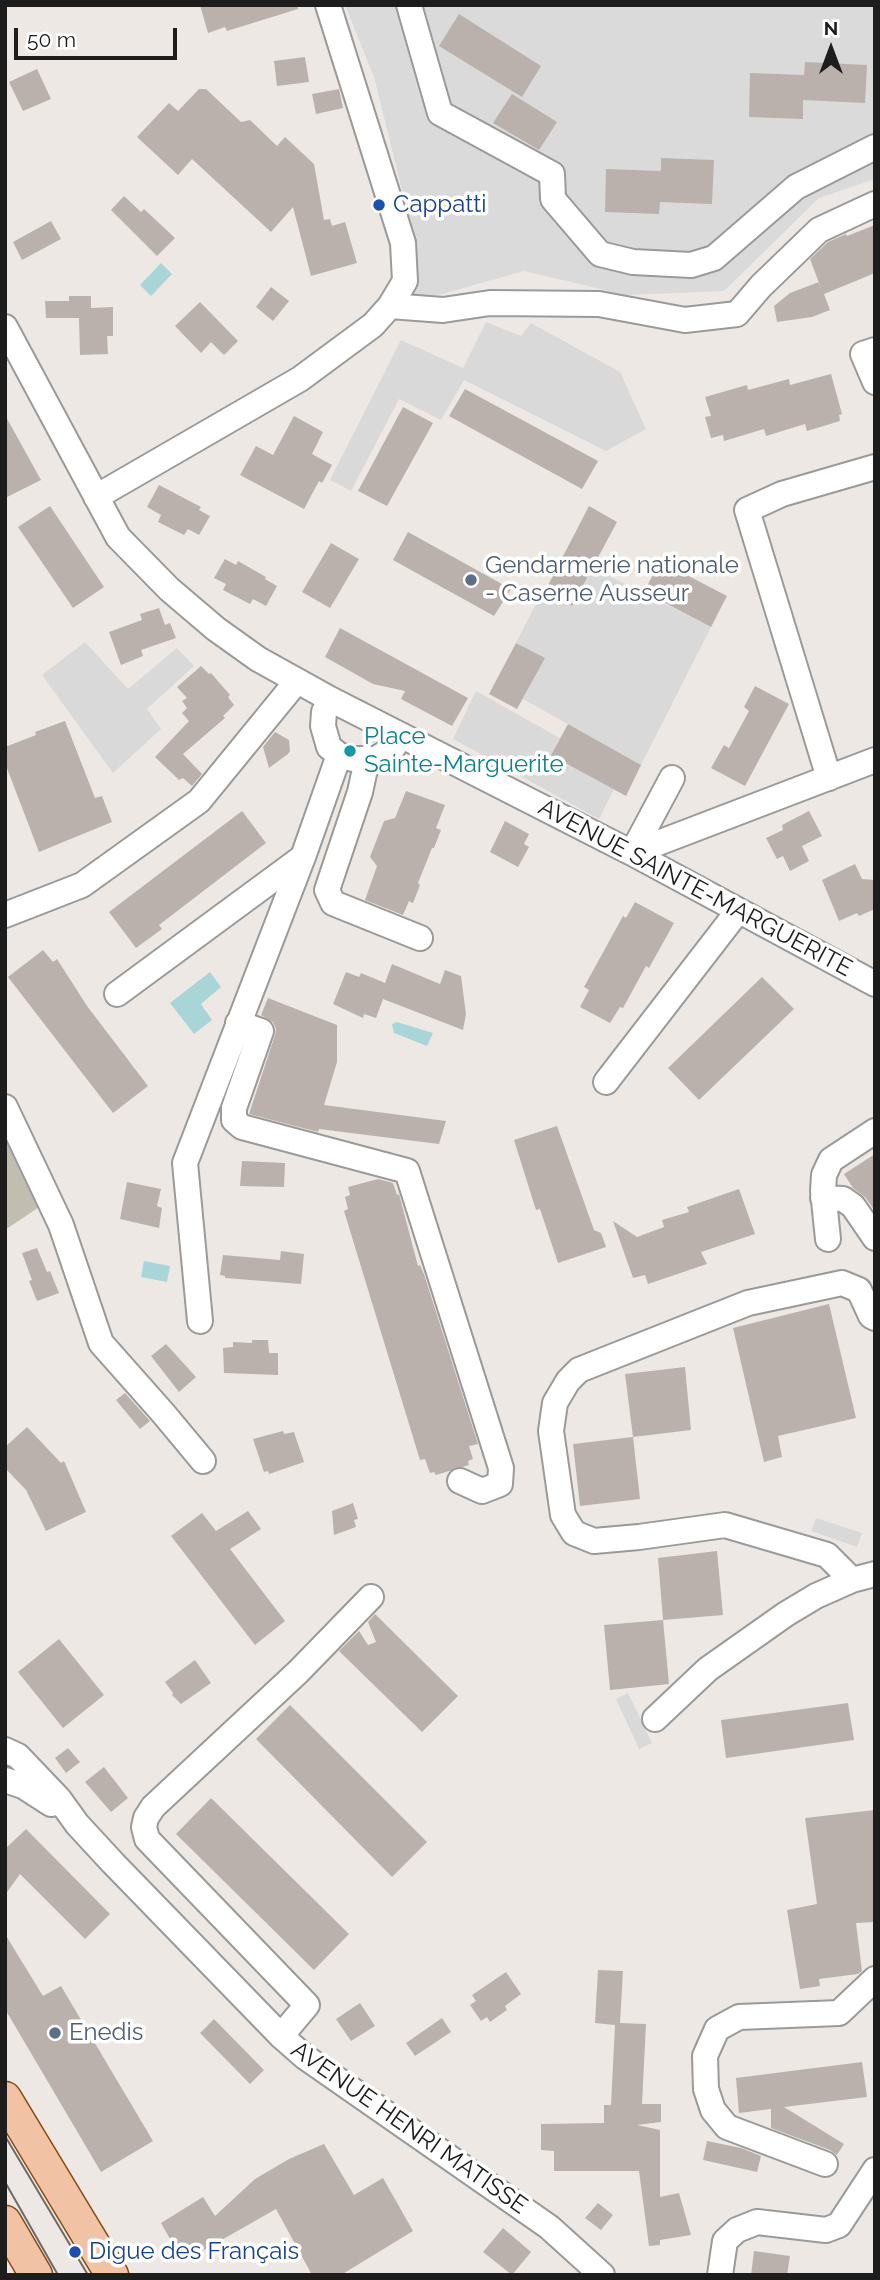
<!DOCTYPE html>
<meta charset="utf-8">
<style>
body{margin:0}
#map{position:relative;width:880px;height:2280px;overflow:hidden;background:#ede8e4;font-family:Raleway,sans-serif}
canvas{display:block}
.frame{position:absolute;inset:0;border:7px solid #1d1d1d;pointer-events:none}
.north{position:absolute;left:796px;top:14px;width:70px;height:70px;-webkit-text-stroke:5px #fff;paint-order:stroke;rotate:0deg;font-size:19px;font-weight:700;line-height:28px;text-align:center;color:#1d1d1d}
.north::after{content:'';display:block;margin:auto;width:24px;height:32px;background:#1d1d1d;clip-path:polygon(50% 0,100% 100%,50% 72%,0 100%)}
.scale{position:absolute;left:14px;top:28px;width:163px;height:32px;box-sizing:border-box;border:4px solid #1d1d1d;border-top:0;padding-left:9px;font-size:21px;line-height:24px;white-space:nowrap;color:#1d1d1d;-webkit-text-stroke:5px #fff;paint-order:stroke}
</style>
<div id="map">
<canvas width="880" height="2280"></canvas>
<div class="frame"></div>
<div class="north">N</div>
<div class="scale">50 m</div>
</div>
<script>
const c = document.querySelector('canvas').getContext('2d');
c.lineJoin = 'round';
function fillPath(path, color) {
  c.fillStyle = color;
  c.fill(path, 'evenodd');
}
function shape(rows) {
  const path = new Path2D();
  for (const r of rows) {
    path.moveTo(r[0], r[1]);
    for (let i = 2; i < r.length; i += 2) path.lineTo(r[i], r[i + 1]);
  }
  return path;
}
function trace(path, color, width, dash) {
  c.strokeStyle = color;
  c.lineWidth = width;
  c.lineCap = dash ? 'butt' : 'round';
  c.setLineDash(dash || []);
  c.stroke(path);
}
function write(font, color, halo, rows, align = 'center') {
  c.font = font + ' Raleway,sans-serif';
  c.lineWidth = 7;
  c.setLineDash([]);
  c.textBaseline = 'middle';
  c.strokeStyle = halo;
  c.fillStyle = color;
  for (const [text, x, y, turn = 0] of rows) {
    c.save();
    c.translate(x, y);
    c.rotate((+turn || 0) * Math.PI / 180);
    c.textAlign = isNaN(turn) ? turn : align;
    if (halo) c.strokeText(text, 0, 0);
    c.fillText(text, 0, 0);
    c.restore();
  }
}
fillPath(shape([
 [345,5,875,5,875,179,819,198,724,291,626,295,524,271,442,294,408,299,417,267,414,238,374,77]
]), '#dbdada');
fillPath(shape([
 [5,1131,45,1203,5,1230]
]), '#c1beb0');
fillPath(shape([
 [486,322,521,336,531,323,620,372,646,429,606,451,464,380,441,420,399,399,351,491,330,480,401,340,463,368],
 [593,568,711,627,641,765,523,699,544,658,516,643,543,590,572,606],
 [85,642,128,689,177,648,194,666,147,709,161,729,113,773,42,675],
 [476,691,560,738,551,754,614,789,599,819,453,739],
 [816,1518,862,1533,857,1547,811,1531],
 [628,1693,652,1743,639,1749,616,1699]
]), '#d9d9d9');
fillPath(shape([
 [161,263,172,274,151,296,140,285],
 [210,972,221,987,201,1004,212,1020,194,1034,170,1003],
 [397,1022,433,1033,427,1046,394,1033,392,1024],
 [144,1261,170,1266,167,1282,141,1277]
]), '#a8d5d7');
fillPath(shape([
 [200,5,297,5,298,9,227,31,225,27,208,33],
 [459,14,541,66,522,97,439,46],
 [305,57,309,82,277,86,274,61],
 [805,62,867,65,865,103,803,100,803,119,749,117,750,73,804,75],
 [37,69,51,99,23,111,9,82],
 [199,89,206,89,241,122,250,120,277,146,285,137,314,164,324,220,330,219,332,226,345,222,357,263,311,276,293,207,271,232,192,159,178,175,137,137,169,103,178,111],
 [339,89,343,108,316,114,312,94],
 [512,94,557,122,539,150,493,123],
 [661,158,714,160,712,204,660,202,659,214,605,212,606,169,661,171],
 [124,196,141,212,144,209,175,238,157,256,111,210],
 [51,221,61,239,22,260,13,242],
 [875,225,875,273,824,294,830,310,812,317,777,322,774,306,790,293,819,282,822,291,810,259,828,242,846,234,847,236],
 [271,287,289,301,273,321,256,307],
 [69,296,91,296,91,308,113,307,113,336,107,336,108,354,80,355,79,318,46,318,45,301,69,301],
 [200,302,238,341,224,355,211,342,201,353,175,326],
 [831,374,842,414,839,415,840,421,807,431,805,424,766,436,764,429,724,441,723,435,711,438,705,417,711,416,705,397,747,385,748,390,789,379,790,385],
 [465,389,598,461,582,489,449,416],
 [403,407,433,423,387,506,358,491],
 [5,415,41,480,5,498],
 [294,416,323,432,312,454,332,465,322,483,319,481,304,509,240,475,256,446,273,455],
 [159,485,201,507,199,510,210,516,199,535,188,529,184,535,158,522,161,515,147,507],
 [50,506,104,587,73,608,18,527],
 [589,506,617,522,572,606,545,591],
 [408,532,511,589,494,616,393,560],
 [331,543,359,559,330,608,302,592],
 [225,559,236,565,238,561,266,577,265,579,277,586,266,606,253,599,250,604,223,590,226,584,214,578],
 [660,561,727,596,711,627,644,592],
 [159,608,165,625,170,623,176,638,141,650,143,656,121,665,109,632,142,620,140,614],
 [340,628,468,698,452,726,401,699,405,691,373,684,325,657],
 [516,643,545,658,517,709,489,694],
 [201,666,209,674,211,673,230,695,228,697,234,705,223,716,225,718,183,754,202,774,192,786,183,778,179,780,155,757,189,721,182,713,187,708,182,701,187,698,177,687],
 [755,686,789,704,745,786,711,768,724,745,729,748,749,711,744,707],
 [65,721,95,798,102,796,112,822,39,852,5,763,5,747,36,735,35,732],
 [568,724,641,765,626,796,551,755],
 [275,732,289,740,290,751,288,754,269,768,263,747],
 [406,791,445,805,436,828,441,830,434,848,432,848,418,883,420,885,413,903,409,901,403,915,365,900,377,866,370,857,384,821,395,818],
 [242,811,266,843,159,925,162,929,136,948,109,912],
 [809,811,822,836,802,846,809,861,790,871,783,856,777,859,766,838,783,830,782,825],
 [505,821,529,834,524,844,529,847,518,867,490,852],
 [855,864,862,879,875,880,875,909,859,916,857,913,839,921,822,880],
 [635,902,674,923,649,968,646,966,623,1008,620,1007,610,1023,580,1007,589,990,584,987,623,916,626,918],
 [43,950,53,962,57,959,87,1006,148,1086,113,1113,8,977],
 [392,964,440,984,445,970,461,976,466,1014,463,1030,383,999,376,1018,364,1014,363,1018,333,1004,346,972,359,977,361,973,385,983],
 [762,977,794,1009,699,1100,668,1068],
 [268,998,337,1025,337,1062,324,1105,446,1121,439,1144,319,1129,318,1132,249,1114,275,1035,276,1029,273,1022,261,1015],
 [557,1126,594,1230,601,1233,606,1247,558,1263,540,1209,536,1210,514,1140],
 [875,1154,875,1211,865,1197,853,1188,844,1174],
 [242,1161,285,1163,284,1187,240,1186],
 [378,1179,393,1183,397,1195,399,1194,418,1266,420,1265,424,1274,478,1444,469,1446,473,1459,468,1461,469,1465,436,1475,434,1472,430,1473,425,1459,420,1460,344,1211,348,1209,345,1197,350,1195,348,1187],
 [127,1182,161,1189,157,1206,162,1208,159,1228,120,1219],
 [739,1189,755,1234,701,1252,707,1264,648,1284,645,1275,633,1278,613,1221,637,1237,664,1227,662,1220,689,1212,687,1207],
 [37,1248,47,1272,50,1271,59,1293,37,1301,29,1281,32,1280,22,1253],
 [281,1251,304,1254,301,1284,225,1278,225,1276,220,1275,223,1255,280,1260],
 [829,1304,856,1418,778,1436,782,1457,764,1462,733,1328],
 [252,1340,268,1340,269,1353,278,1353,278,1375,224,1373,223,1348,233,1347,233,1342,252,1343],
 [166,1344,196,1377,179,1392,151,1356],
 [685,1367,691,1430,633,1437,625,1374],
 [125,1393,150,1421,140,1429,116,1400],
 [27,1427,61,1463,64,1461,86,1512,46,1531,26,1490,5,1468,5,1447],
 [283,1431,284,1434,294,1432,304,1462,269,1474,268,1471,264,1472,253,1439],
 [633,1437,640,1499,580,1506,573,1444],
 [353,1503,358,1519,354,1520,356,1527,334,1535,332,1511],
 [248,1511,261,1529,230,1549,285,1621,255,1645,171,1536,202,1513,216,1531],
 [717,1551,723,1615,663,1620,658,1558],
 [375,1614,458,1696,422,1732,339,1651,359,1631,368,1645,376,1642,368,1622],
 [663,1620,669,1684,610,1690,604,1625],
 [59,1639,104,1695,63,1728,18,1672],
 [195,1660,211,1683,181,1704,172,1695,173,1693,165,1682],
 [848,1703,854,1740,726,1758,721,1720],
 [290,1705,427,1842,392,1877,256,1739],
 [68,1748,80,1762,66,1773,55,1758],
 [104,1767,128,1798,111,1812,85,1782],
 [211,1798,349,1934,314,1970,176,1834],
 [875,1810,875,1922,856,1923,862,1971,858,1974,819,1979,820,1986,800,1989,787,1910,817,1904,805,1818],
 [26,1829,110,1914,85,1939,20,1874,5,1895,5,1849],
 [5,1934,43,1996,61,1986,153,2141,101,2172,5,2009],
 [598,1970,623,1971,620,2023,646,2024,642,2104,661,2104,661,2122,637,2125,660,2130,660,2197,679,2193,691,2235,660,2240,660,2245,649,2246,639,2171,554,2171,554,2151,541,2150,541,2124,604,2123,604,2105,611,2105,615,2025,595,2023],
 [506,1972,521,1994,505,2006,507,2010,490,2022,487,2017,481,2021,470,2005,476,2001,472,1995],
 [360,2003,375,2026,351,2041,336,2019],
 [442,2018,451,2032,415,2056,406,2043],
 [214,2019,264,2070,250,2084,200,2033],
 [862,2062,867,2097,784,2107,844,2144,837,2155,830,2150,771,2128,771,2109,739,2113,736,2078],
 [707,2141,741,2148,761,2156,757,2172,703,2160],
 [324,2144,354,2195,383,2178,413,2231,341,2275,312,2275,276,2209,183,2262,161,2223,203,2197,215,2216,255,2179,289,2159],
 [598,2203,613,2215,601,2230,585,2218],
 [503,2228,531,2252,512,2275,483,2252],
 [754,2251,790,2256,787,2275,751,2275]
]), '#bab1ad');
const minor = shape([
 [409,5,440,113,552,174,553,199,600,254,633,262,691,265,714,258,796,187,875,147],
 [390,306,443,310,490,303,599,304,685,320,737,314,761,286,819,230,875,204],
 [5,327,118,537,169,589,216,629,258,659,330,699,632,853,875,984],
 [875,350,863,354,875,382],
 [96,497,300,379,373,325,390,306,405,281,403,243,328,5],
 [330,699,324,712,323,726,329,747,339,755,353,759,376,759,393,748,401,735],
 [367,760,360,792,327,890,333,903,420,938],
 [829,778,747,510,782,494,875,467],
 [632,853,875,760],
 [632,853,672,778],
 [5,915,82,885,199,801,297,681],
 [117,994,303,857,339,755],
 [238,1023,261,1031,234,1108,234,1120,242,1127,407,1171,501,1468,500,1484,482,1491,460,1481],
 [606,1082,738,911],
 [5,1107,61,1225,101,1343,163,1413,203,1461],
 [823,1198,843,1199,853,1206,875,1238],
 [828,1239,823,1191,824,1175,831,1160,875,1131],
 [200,1321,185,1163,303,857],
 [852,1580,827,1555,725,1525,639,1537,594,1541,574,1533,563,1515,551,1431,555,1403,568,1381,579,1370,748,1303,842,1283,859,1290,871,1316,875,1318],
 [655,1719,708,1669,786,1614,816,1596,852,1580,875,1574],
 [5,1750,18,1756,59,1799,77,1824,113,1863,281,2036,305,2057,549,2227,602,2275],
 [5,1780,23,1786,51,1804],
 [281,2036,307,2005,147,1839,144,1827,146,1818,153,1807,298,1672,371,1597],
 [825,2164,727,2127,713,2110,706,2089,705,2056,717,2029,739,2017,839,2013,875,1979],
 [720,2275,725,2241,737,2230,757,2222,826,2230,839,2225,875,2170]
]);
const major = shape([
 [5,2098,112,2275],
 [5,2222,36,2275]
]);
trace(minor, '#9a9a9a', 28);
trace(major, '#884a0e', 35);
trace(minor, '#fff', 24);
trace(major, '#f2c2a4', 32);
trace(shape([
 [5,2136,88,2275],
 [5,2182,58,2275]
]), '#6b6b6b', 2);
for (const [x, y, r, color] of [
 [379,205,7,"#1a4fb4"],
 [471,580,7,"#5c6f8a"],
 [350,751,7,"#0f9aa8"],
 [55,2033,7,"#5c6f8a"],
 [75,2252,7,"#1a4fb4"]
]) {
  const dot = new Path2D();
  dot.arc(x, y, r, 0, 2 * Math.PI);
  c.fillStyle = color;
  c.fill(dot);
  trace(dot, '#fff', 2.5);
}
write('24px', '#164399', '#fff', [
 ["Cappatti",393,205],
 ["Digue des Français",89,2252]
], 'left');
write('24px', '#4e5e75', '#fff', [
 ["Gendarmerie nationale",485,566],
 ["- Caserne Ausseur",485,594],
 ["Enedis",69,2033]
], 'left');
write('24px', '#0d838f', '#fff', [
 ["Place",364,737],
 ["Sainte-Marguerite",364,765]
], 'left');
write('24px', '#1d1d1d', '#fff', [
 ["AVENUE SAINTE-MARGUERITE",695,888,28],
 ["AVENUE HENRI MATISSE",409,2128,35]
]);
</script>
